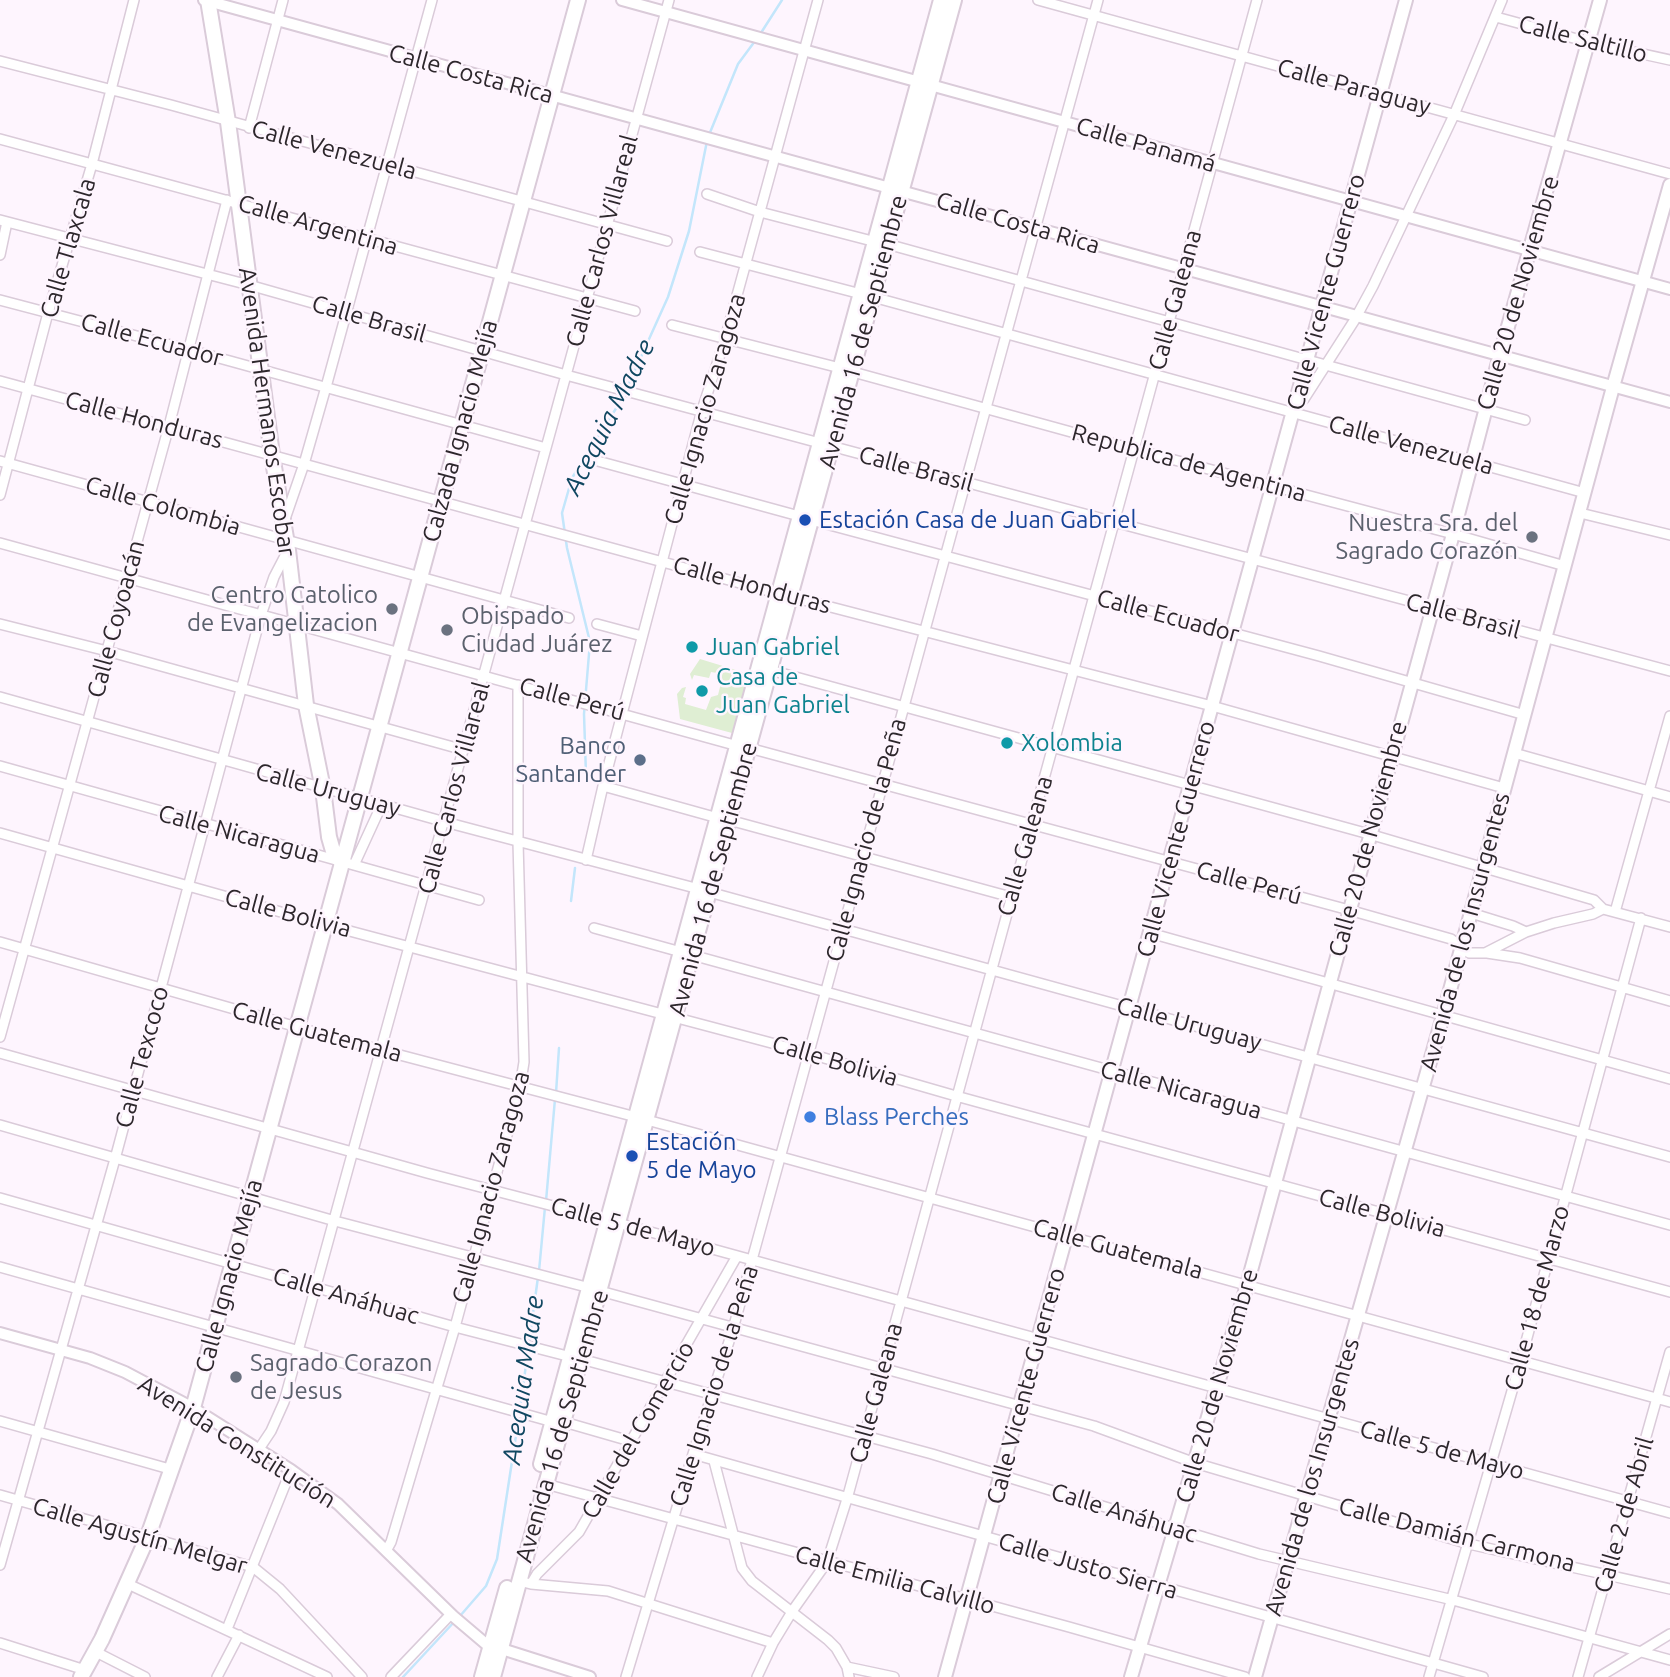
<!DOCTYPE html>
<meta charset="utf-8">
<style>
body{margin:0}
canvas{display:block;background:#fef5fe}
</style>
<canvas width="1670" height="1677"></canvas>
<script>
const c = document.querySelector('canvas').getContext('2d');
c.lineJoin = 'round';
function fillPath(path, color) {
  c.fillStyle = color;
  c.fill(path, 'evenodd');
}
function shape(rows) {
  const path = new Path2D();
  for (const r of rows) {
    path.moveTo(r[0], r[1]);
    for (let i = 2; i < r.length; i += 2) path.lineTo(r[i], r[i + 1]);
  }
  return path;
}
function trace(path, color, width, dash) {
  c.strokeStyle = color;
  c.lineWidth = width;
  c.lineCap = dash ? 'butt' : 'round';
  c.setLineDash(dash || []);
  c.stroke(path);
}
function write(font, color, halo, rows, align = 'center') {
  c.font = font + ' Ubuntu,sans-serif';
  c.lineWidth = 5;
  c.setLineDash([]);
  c.textBaseline = 'middle';
  c.strokeStyle = halo;
  c.fillStyle = color;
  for (const [text, x, y, turn = 0] of rows) {
    c.save();
    c.translate(x, y);
    c.rotate((+turn || 0) * Math.PI / 180);
    c.textAlign = isNaN(turn) ? turn : align;
    if (halo) c.strokeText(text, 0, 0);
    c.fillText(text, 0, 0);
    c.restore();
  }
}
fillPath(shape([
 [700,659,749,674,732,733,680,719,677,694,682,688,686,687,683,697,686,698,685,704,706,710,711,697,718,695,720,687,720,681,716,680,717,673,711,672,709,678,694,675,692,680,690,674]
]), '#dfeed3');
trace(shape([
 [759,36,782,0],
 [709,135,738,64,755,41],
 [586,775,584,714,590,642,567,548,562,513,572,478,622,399,668,297,689,231,707,141],
 [571,901,575,868],
 [556,1093,559,1048],
 [546,1201,555,1099],
 [539,1271,545,1207],
 [529,1343,538,1277],
 [520,1409,528,1350],
 [460,1616,486,1586,497,1559,519,1416],
 [403,1677,455,1621]
]), '#c3e6fb', 2.5);
const minor = shape([
 [1038,0,1670,174],
 [1496,17,1588,42,1670,60],
 [0,61,171,105,667,241],
 [249,128,283,0],
 [0,139,635,311],
 [707,194,760,212,876,242],
 [0,220,249,285,566,375,1670,671],
 [887,244,1525,420],
 [700,252,861,294],
 [0,255,7,222],
 [873,297,1585,493],
 [0,300,190,350,546,448],
 [672,325,840,368],
 [853,372,1133,449,1453,534,1565,566],
 [0,381,769,591,1212,706,1504,788],
 [1295,408,1304,399,1354,321,1373,286,1454,115,1502,0],
 [594,460,799,516],
 [0,461,569,618],
 [0,495,48,313,92,164,134,0],
 [1580,513,1670,535],
 [285,519,304,464,326,387,432,0],
 [811,520,1319,656,1525,715],
 [0,543,738,746],
 [0,624,107,651,464,750],
 [597,624,642,636],
 [770,670,1369,834,1594,900,1603,909,1670,927],
 [0,697,445,822,699,889],
 [749,748,1349,910,1451,939,1469,953,1485,953,1526,932,1554,923,1593,914,1603,909],
 [1514,753,1670,797],
 [0,766,479,900],
 [603,786,718,818],
 [729,820,1011,897],
 [0,833,327,925,779,1045,956,1096,1670,1292],
 [586,860,603,786,702,410,725,339,818,0],
 [354,865,382,804],
 [709,892,1670,1157],
 [1615,912,1670,716],
 [1471,913,1513,926,1526,932],
 [594,928,681,952],
 [1150,933,1670,1079],
 [0,942,339,1039,636,1117],
 [1487,953,1520,958,1670,1001],
 [692,955,1670,1225],
 [0,1037,169,426,227,200],
 [0,1053,427,1173,618,1223,1670,1513],
 [647,1120,1670,1402],
 [0,1125,335,1221,590,1288],
 [0,1198,455,1327,571,1357],
 [0,1267,553,1422],
 [600,1291,1094,1426,1195,1463,1469,1544,1670,1589],
 [581,1359,932,1454,1259,1554,1453,1600,1670,1660],
 [0,1421,173,1470],
 [564,1422,630,1441],
 [259,1449,271,1431,284,1402,669,0],
 [693,1454,1483,1677],
 [714,1461,742,1568,752,1581,828,1640,836,1648,847,1667,849,1677],
 [546,1484,1069,1627,1245,1677],
 [0,1495,253,1567,280,1589,362,1677],
 [386,1551,391,1542,455,1327,520,1087,524,1062,518,842,518,685],
 [0,1565,115,1159,261,615,274,577,287,552],
 [519,1581,531,1584,537,1574,579,1532,737,1256],
 [128,1584,327,1677],
 [531,1584,608,1591,773,1643],
 [227,1629,291,1470],
 [0,1643,85,1670],
 [96,1652,145,1677],
 [847,1667,894,1677],
 [217,1677,239,1635],
 [391,1677,451,1614],
 [626,1677,693,1454,733,1329,1098,0],
 [757,1677,773,1643,793,1610,827,1562,847,1499,1257,0],
 [1429,1677,1521,1360,1641,918],
 [1578,1677,1670,1352],
 [1599,1677,1670,1634]
]);
const tertiary = shape([
 [204,0,1670,402],
 [622,0,1670,289],
 [0,1333,90,1358,125,1372,193,1408,291,1470,338,1504,453,1616,486,1644,590,1677]
]);
const secondary = shape([
 [945,1677,1406,0],
 [1131,1677,1247,1285,1453,534,1498,362,1600,0],
 [1255,1677,1443,1016,1613,387,1670,185]
]);
const primary = shape([
 [208,0,228,122,272,455,288,550,306,705,323,789,329,837,333,851,341,862],
 [541,1464,941,0],
 [81,1677,102,1639,148,1536,193,1408,578,0],
 [482,1677,507,1588],
 [493,1677,954,0]
]);
trace(minor, '#dacbd9', 12);
trace(tertiary, '#dacbd9', 14);
trace(secondary, '#dacbd9', 16);
trace(primary, '#dacbd9', 18);
trace(minor, '#fff', 9);
trace(tertiary, '#fff', 10);
trace(secondary, '#fff', 12);
trace(primary, '#fff', 14);
for (const [x, y, r, color] of [
 [805,520,7,"#1a4fb4"],
 [1532,537,7,"#6b7280"],
 [392,609,7,"#6b7280"],
 [447,630,7,"#6b7280"],
 [692,647,7,"#0f9aa8"],
 [702,691,7,"#0f9aa8"],
 [1007,743,7,"#0f9aa8"],
 [640,760,7,"#5c6f8a"],
 [810,1117,7,"#3f7fe0"],
 [632,1156,7,"#1a4fb4"],
 [236,1377,7,"#6b7280"]
]) {
  const dot = new Path2D();
  dot.arc(x, y, r, 0, 2 * Math.PI);
  c.fillStyle = color;
  c.fill(dot);
  trace(dot, '#fef5fe', 2.5);
}
write('24px', '#2d272c', '#fef5fe', [
 ["Calle Saltillo",1583,39,14],
 ["Calle Costa Rica",471,74,15],
 ["Calle Paraguay",1354,87,15],
 ["Calle Panamá",1146,145,16],
 ["Calle Venezuela",334,150,15],
 ["Calle Costa Rica",1018,223,16],
 ["Calle Argentina",318,225,16],
 ["Calle Carlos Villareal",602,241,-75],
 ["Calle Tlaxcala",68,248,-74],
 ["Calle Vicente Guerrero",1326,292,-75],
 ["Calle 20 de Noviembre",1518,293,-74],
 ["Calle Galeana",1175,300,-75],
 ["Calle Brasil",369,319,16],
 ["Avenida 16 de Septiembre",863,332,-75],
 ["Calle Ecuador",152,340,15],
 ["Calle Ignacio Zaragoza",705,409,-74],
 ["Avenida Hermanos Escobar",267,412,82],
 ["Calle Honduras",144,420,15],
 ["Calzada Ignacio Mejía",460,431,-75],
 ["Calle Venezuela",1411,445,15],
 ["Republica de Agentina",1189,463,15],
 ["Calle Brasil",916,469,15],
 ["Calle Colombia",163,506,16],
 ["Calle Honduras",752,585,15],
 ["Calle Ecuador",1168,616,15],
 ["Calle Brasil",1463,616,15],
 ["Calle Coyoacán",116,619,-75],
 ["Calle Perú",572,699,15],
 ["Calle Carlos Villareal",454,788,-75],
 ["Calle Uruguay",328,790,15],
 ["Calle Nicaragua",239,834,15],
 ["Calle Vicente Guerrero",1176,839,-75],
 ["Calle 20 de Noviembre",1368,839,-75],
 ["Calle Ignacio de la Peña",866,840,-75],
 ["Calle Galeana",1025,846,-74],
 ["Avenida 16 de Septiembre",713,879,-75],
 ["Calle Perú",1249,883,15],
 ["Calle Bolivia",288,913,15],
 ["Avenida de los Insurgentes",1465,932,-75],
 ["Calle Uruguay",1189,1024,15],
 ["Calle Guatemala",317,1032,15],
 ["Calle Texcoco",142,1057,-75],
 ["Calle Bolivia",835,1061,16],
 ["Calle Nicaragua",1181,1090,15],
 ["Calle Ignacio Zaragoza",491,1187,-75],
 ["Calle Bolivia",1382,1213,15],
 ["Calle 5 de Mayo",633,1227,15],
 ["Calle Guatemala",1118,1249,15],
 ["Calle Ignacio Mejía",229,1276,-75],
 ["Calle Anáhuac",346,1296,16],
 ["Calle 18 de Marzo",1537,1298,-75],
 ["Calle Ignacio de la Peña",714,1386,-73],
 ["Calle Vicente Guerrero",1026,1386,-75],
 ["Calle 20 de Noviembre",1217,1386,-74],
 ["Calle Galeana",876,1393,-75],
 ["Avenida 16 de Septiembre",562,1426,-74],
 ["Calle del Comercio",638,1430,-60],
 ["Avenida Constitución",237,1442,32],
 ["Calle 5 de Mayo",1442,1450,15],
 ["Avenida de los Insurgentes",1312,1477,-74],
 ["Calle Anáhuac",1124,1513,17],
 ["Calle 2 de Abril",1624,1515,-74],
 ["Calle Damián Carmona",1457,1535,14],
 ["Calle Agustín Melgar",140,1536,16],
 ["Calle Justo Sierra",1088,1566,16],
 ["Calle Emilia Calvillo",895,1580,15]
]);
write('24px', '#164399', '#fef5fe', [
 ["Estación Casa de Juan Gabriel",819,520],
 ["Estación",646,1142],
 ["5 de Mayo",646,1170]
], 'left');
write('24px', '#5b616d', '#fef5fe', [
 ["Nuestra Sra. del",1518,523],
 ["Sagrado Corazón",1518,551],
 ["Centro Catolico",378,595],
 ["de Evangelizacion",378,623],
 ["Obispado",461,616,"left"],
 ["Ciudad Juárez",461,644,"left"],
 ["Sagrado Corazon",250,1363,"left"],
 ["de Jesus",250,1391,"left"]
], 'right');
write('24px', '#0d838f', '#fef5fe', [
 ["Juan Gabriel",706,647],
 ["Casa de",716,677],
 ["Juan Gabriel",716,705],
 ["Xolombia",1021,743]
], 'left');
write('24px', '#4e5e75', '#fef5fe', [
 ["Banco",626,746],
 ["Santander",626,774]
], 'right');
write('24px', '#366cbe', '#fef5fe', [
 ["Blass Perches",824,1117]
], 'left');
write('italic 26px', '#104761', '#fef5fe', [
 ["Acequia Madre",609,417,-63],
 ["Acequia Madre",523,1380,-82]
]);
</script>
